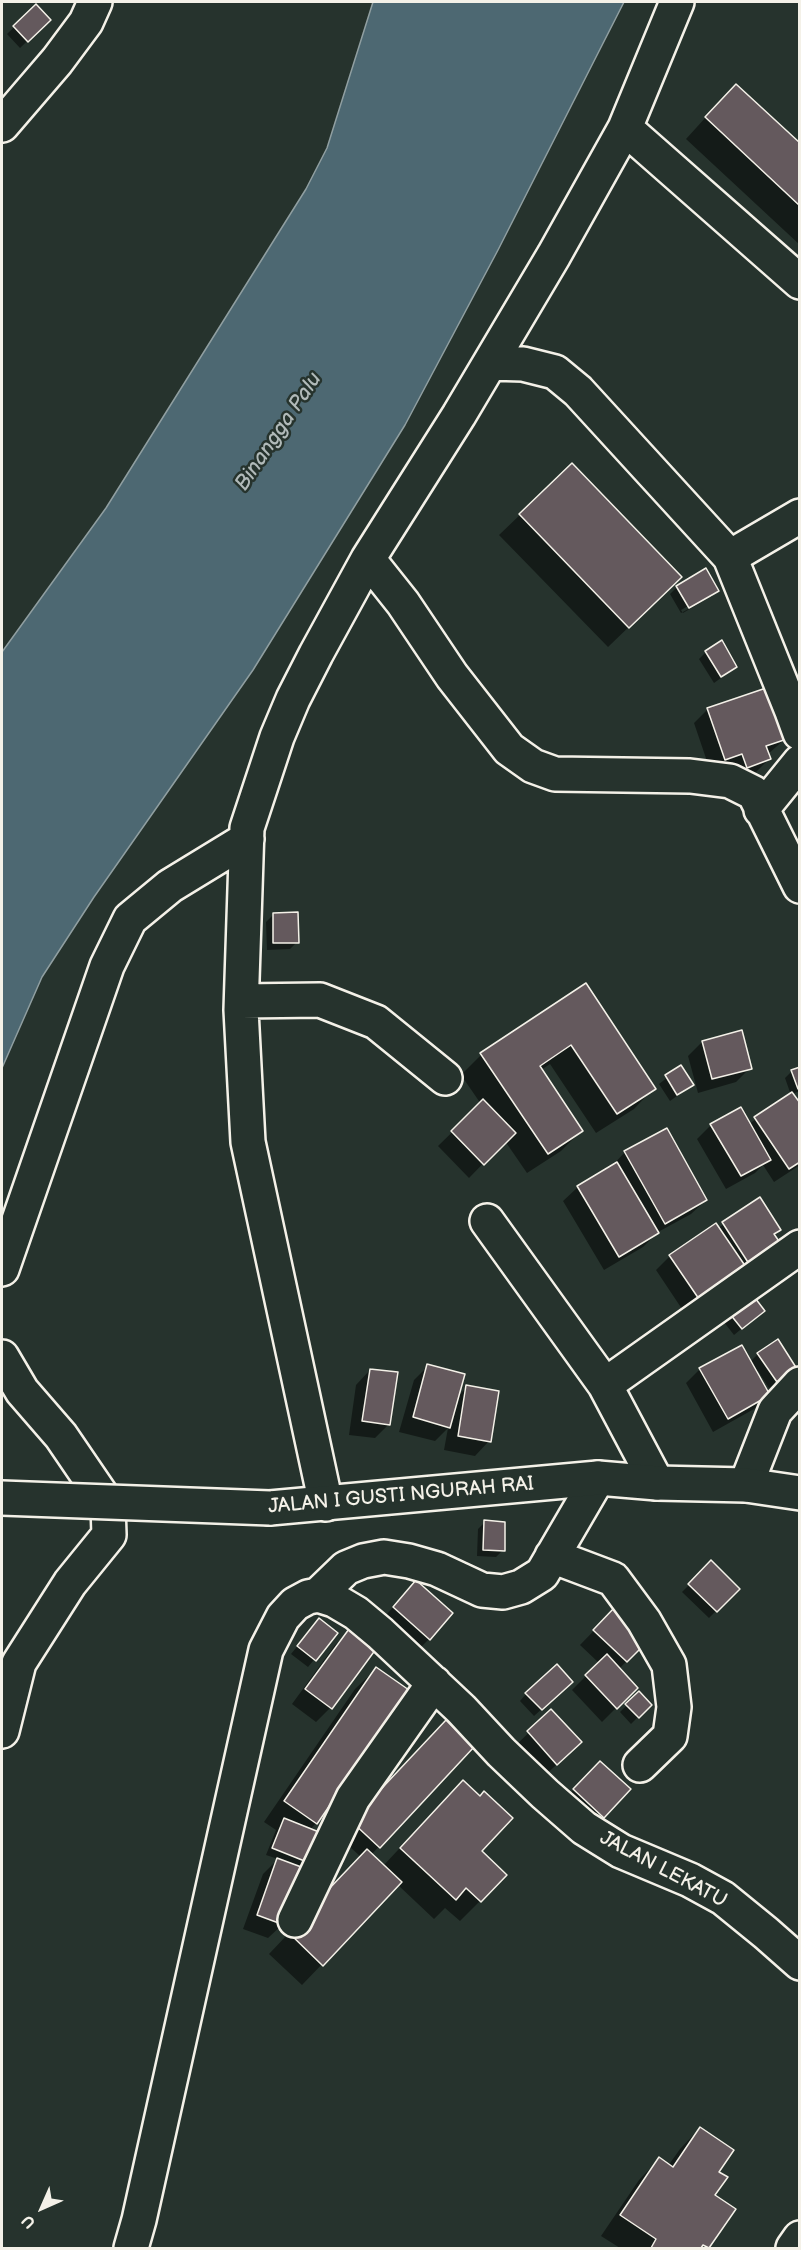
<!DOCTYPE html>
<style>
body{margin:0}
#map{position:relative;width:801px;height:2250px;overflow:hidden;background:#26332d;font-family:"Balsamiq Sans",sans-serif}
canvas{display:block}
.frame{position:absolute;inset:0;border:3px solid #f4f1e8;pointer-events:none}
.north{position:absolute;left:12px;top:2178px;width:60px;height:60px;-webkit-text-stroke:4px #26332d;paint-order:stroke;rotate:225deg;font-size:16px;font-weight:700;line-height:24px;text-align:center;color:#f4f1e8}
.north::after{content:'';display:block;margin:auto;width:21px;height:27px;background:#f4f1e8;clip-path:polygon(50% 0,100% 100%,50% 72%,0 100%)}
</style>
<div id="map">
<canvas width="801" height="2250"></canvas>
<div class="frame"></div>
<div class="north">U</div>
</div>
<script>
const c = document.querySelector('canvas').getContext('2d');
c.lineJoin = 'round';
function fillPath(path, color) {
  c.fillStyle = color;
  c.fill(path, 'evenodd');
}
function shape(rows) {
  const path = new Path2D();
  for (const r of rows) {
    path.moveTo(r[0], r[1]);
    for (let i = 2; i < r.length; i += 2) path.lineTo(r[i], r[i + 1]);
  }
  return path;
}
function trace(path, color, width, dash) {
  c.strokeStyle = color;
  c.lineWidth = width;
  c.lineCap = dash ? 'butt' : 'round';
  c.setLineDash(dash || []);
  c.stroke(path);
}
function write(font, color, halo, rows, align = 'center') {
  c.font = font + ' "Balsamiq Sans",sans-serif';
  c.lineWidth = 5;
  c.setLineDash([]);
  c.textBaseline = 'middle';
  c.strokeStyle = halo;
  c.fillStyle = color;
  for (const [text, x, y, turn = 0] of rows) {
    c.save();
    c.translate(x, y);
    c.rotate((+turn || 0) * Math.PI / 180);
    c.textAlign = isNaN(turn) ? turn : align;
    if (halo) c.strokeText(text, 0, 0);
    c.fillText(text, 0, 0);
    c.restore();
  }
}
const water = shape([
 [373,2,624,2,498,250,405,425,253,670,94,897,42,977,2,1068,2,652,106,508,306,189,327,148,373,2]
]);
fillPath(water, '#4d6872');
trace(water, '#909fa1', 1.5);
fillPath(shape([
 [36,6,49,20,20,48,7,34],
 [716,106,800,145,800,245,686,139],
 [572,465,660,597,608,647,499,535],
 [677,587,717,591,711,597,711,593,681,610,683,613,710,597,681,613,670,594],
 [706,652,736,667,714,683,699,659],
 [708,709,785,739,768,754,769,759,755,773,733,781,711,773,694,723],
 [273,915,297,942,290,949,267,950,266,922],
 [586,985,654,1088,634,1109,596,1133,550,1064,541,1070,581,1131,561,1151,527,1173,505,1141,469,1178,438,1146,481,1104,461,1075,481,1055],
 [702,1042,750,1068,736,1082,698,1093,688,1056],
 [681,1067,692,1085,670,1101,659,1084],
 [800,1068,800,1091,792,1094,800,1106,800,1165,774,1182,763,1165,755,1173,726,1189,697,1139,711,1125,749,1124,791,1095,785,1078,792,1071],
 [625,1152,706,1200,691,1214,658,1232,643,1247,604,1270,563,1201,578,1187,611,1167],
 [760,1200,779,1230,773,1235,783,1250,686,1315,656,1270,670,1256,718,1228],
 [763,1311,734,1335,720,1317],
 [758,1354,788,1376,769,1388,758,1371,756,1373,769,1395,754,1409,713,1432,686,1383,700,1369,750,1362],
 [428,1366,457,1397,467,1387,489,1441,475,1456,444,1450,448,1428,435,1441,399,1432,414,1380],
 [370,1370,389,1424,375,1438,349,1435,356,1385],
 [485,1522,503,1550,496,1557,477,1556,478,1529],
 [711,1563,738,1589,709,1618,682,1592],
 [402,1597,429,1639,415,1653,380,1622],
 [615,1609,647,1640,619,1669,636,1688,602,1722,572,1690,599,1663,580,1645],
 [313,1627,336,1633,308,1667,291,1654],
 [350,1631,374,1650,330,1708,316,1722,292,1704,335,1645],
 [376,1669,316,1823,310,1830,322,1834,283,1924,268,1938,243,1929,263,1874,278,1859,266,1855,276,1830,264,1822,355,1689],
 [564,1689,534,1716,520,1701,526,1694],
 [639,1693,650,1705,631,1724,620,1712],
 [551,1711,566,1756,542,1778,514,1747],
 [472,1747,371,1855,383,1866,443,1802,480,1851,480,1901,460,1921,445,1908,434,1919,398,1885,302,1985,269,1954,361,1857,338,1836],
 [586,1777,603,1816,589,1831,560,1804],
 [700,2128,713,2196,708,2247,620,2248,601,2236,639,2180,659,2159,668,2166,680,2149]
]), '#0007');
const building = shape([
 [36,4,51,20,28,42,13,26,36,4],
 [736,84,800,143,800,206,705,117,736,84],
 [572,463,682,577,629,628,519,514,572,463],
 [706,568,719,591,689,608,676,586,706,568],
 [722,640,737,667,721,677,705,651,722,640],
 [769,687,787,739,766,746,771,759,747,768,742,754,725,760,707,708,769,687],
 [298,912,299,943,273,943,273,913,298,912],
 [586,983,656,1089,617,1114,571,1045,540,1066,583,1131,548,1154,480,1053,586,983],
 [742,1030,752,1069,712,1079,702,1041,742,1030],
 [681,1065,694,1085,677,1095,665,1075,681,1065],
 [800,1067,800,1088,798,1089,791,1070,800,1067],
 [792,1092,800,1103,800,1162,789,1169,754,1117,792,1092],
 [483,1099,516,1133,484,1165,451,1131,483,1099],
 [741,1107,771,1160,741,1176,710,1124,741,1107],
 [667,1128,707,1200,665,1224,624,1151,667,1128],
 [617,1162,659,1233,619,1257,577,1186,617,1162],
 [760,1197,781,1230,774,1234,785,1250,753,1270,722,1222,760,1197],
 [716,1223,748,1270,701,1302,669,1255,716,1223],
 [749,1290,765,1311,742,1329,726,1309,749,1290],
 [778,1339,797,1369,777,1382,757,1353,778,1339],
 [742,1345,770,1395,728,1419,699,1368,742,1345],
 [427,1364,465,1374,450,1428,413,1417,427,1364],
 [370,1369,398,1372,390,1425,362,1421,370,1369],
 [466,1385,499,1391,491,1442,458,1436,466,1385],
 [484,1520,505,1522,505,1551,483,1550,484,1520],
 [711,1560,740,1589,717,1612,688,1584,711,1560],
 [416,1580,453,1613,430,1640,393,1607,416,1580],
 [615,1607,649,1640,627,1662,593,1630,615,1607],
 [319,1618,338,1633,316,1661,297,1646,319,1618],
 [349,1629,376,1649,332,1709,305,1689,349,1629],
 [607,1654,638,1688,617,1709,585,1675,607,1654],
 [557,1664,573,1682,542,1710,525,1693,557,1664],
 [376,1667,409,1690,317,1824,284,1801,376,1667],
 [639,1691,652,1705,639,1718,625,1704,639,1691],
 [551,1709,582,1742,557,1765,527,1731,551,1709],
 [446,1720,474,1747,380,1848,351,1821,446,1720],
 [600,1761,631,1789,604,1818,573,1789,600,1761],
 [463,1780,480,1796,484,1791,513,1818,482,1851,507,1875,481,1902,466,1888,456,1900,400,1848,463,1780],
 [284,1818,324,1834,312,1864,272,1848,284,1818],
 [367,1849,402,1882,323,1966,288,1932,367,1849],
 [277,1858,304,1868,284,1925,257,1915,277,1858],
 [700,2127,734,2150,719,2172,728,2177,715,2195,736,2209,709,2248,703,2245,701,2248,651,2248,656,2239,620,2215,659,2157,673,2167,700,2127]
]);
fillPath(building, '#64595d');
trace(building, '#f4f1e8', 1.5);
const minor = shape([
 [2,125,57,61,86,22,95,2],
 [625,128,800,282],
 [490,363,523,364,555,372,578,391,730,557],
 [800,516,730,557,792,711,800,733],
 [368,559,403,603,452,676,509,749,533,766,555,774,690,776,730,781,754,793,800,886],
 [761,810,800,762],
 [242,1001,320,1000,376,1022,445,1078],
 [487,1221,605,1385],
 [2,1269,107,966,130,919,170,886,247,839],
 [2,1357,22,1391,61,1436,108,1505,109,1535,70,1583,19,1663,2,1731],
 [657,1483,605,1385,800,1247],
 [746,1485,775,1411,800,1384],
 [326,1504,248,1142,241,1010,247,828,277,737,293,699,316,654,368,559,459,415,554,255,625,128,677,2],
 [552,1556,613,1579,644,1621,669,1665,674,1707,670,1736,640,1765],
 [318,1595,346,1568,363,1561,384,1557,409,1561,437,1569,482,1590,503,1592,521,1587,542,1574,598,1478],
 [295,1920,353,1798,434,1683],
 [131,2248,139,2220,266,1650,283,1617,295,1604,308,1597,318,1595,334,1600,356,1613,380,1633,461,1709,501,1752,545,1794,584,1828,621,1851,690,1880,723,1898,766,1933,800,1963],
 [793,2248,800,2238]
]);
const secondary = shape([
 [270,1508,598,1478,657,1483,746,1485,800,1493]
]);
trace(minor, '#f4f1e8', 38);
trace(secondary, '#f4f1e8', 38);
trace(minor, '#26332d', 33);
trace(secondary, '#26332d', 33);
const secondaryBridge = shape([
 [2,1498,270,1508]
]);
trace(secondaryBridge, '#f4f1e8', 38, []);
trace(secondaryBridge, '#26332d', 33);
write('20px', '#f4f1e8', '#26332d', [
 ["JALAN I GUSTI NGURAH RAI",401,1496,-5],
 ["JALAN LEKATU",663,1870,28]
]);
write('italic 21px', '#b1bab9', '#26332d', [
 ["Binangga Palu",279,432,-56]
]);
</script>
